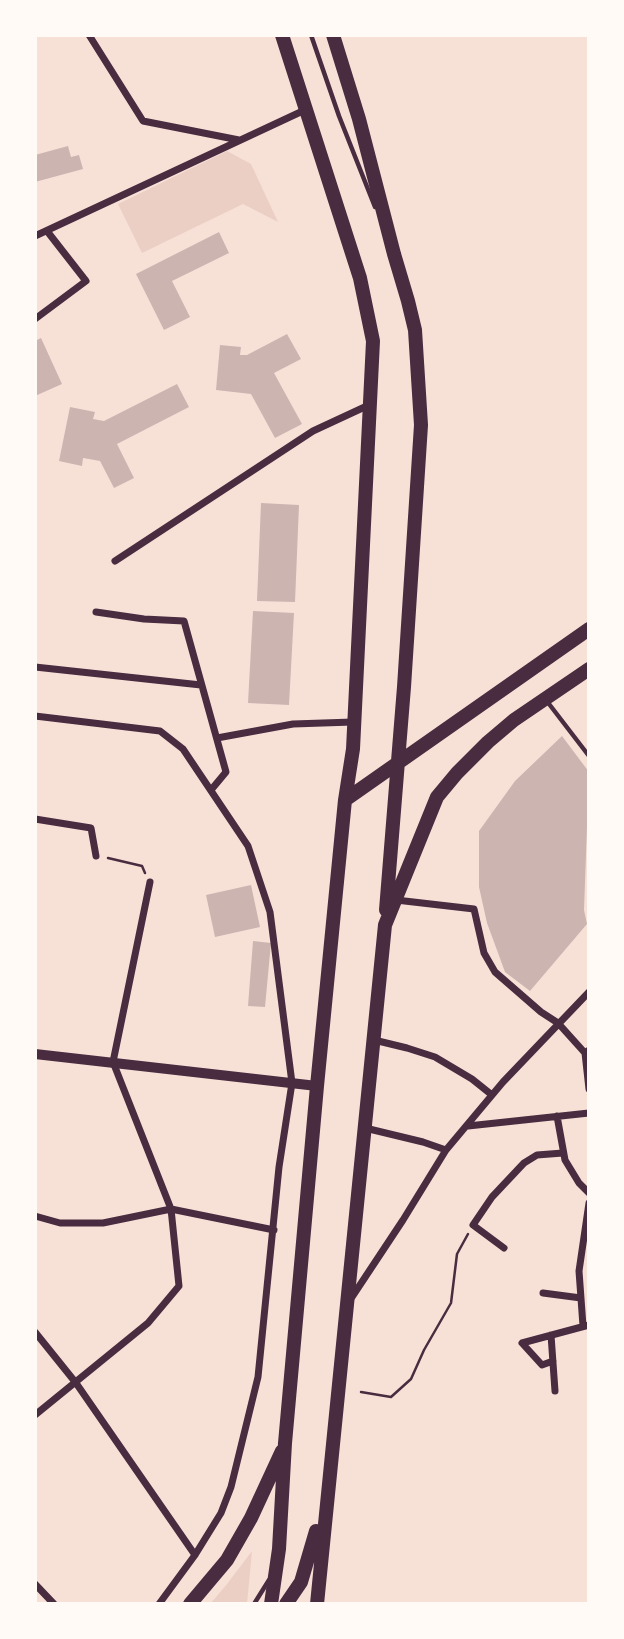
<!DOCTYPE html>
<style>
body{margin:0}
#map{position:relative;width:624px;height:1639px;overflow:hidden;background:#f7e1d7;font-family:"Open Sans",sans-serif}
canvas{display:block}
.frame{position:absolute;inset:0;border:37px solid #fffaf5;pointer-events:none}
</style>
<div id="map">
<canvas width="624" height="1639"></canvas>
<div class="frame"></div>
</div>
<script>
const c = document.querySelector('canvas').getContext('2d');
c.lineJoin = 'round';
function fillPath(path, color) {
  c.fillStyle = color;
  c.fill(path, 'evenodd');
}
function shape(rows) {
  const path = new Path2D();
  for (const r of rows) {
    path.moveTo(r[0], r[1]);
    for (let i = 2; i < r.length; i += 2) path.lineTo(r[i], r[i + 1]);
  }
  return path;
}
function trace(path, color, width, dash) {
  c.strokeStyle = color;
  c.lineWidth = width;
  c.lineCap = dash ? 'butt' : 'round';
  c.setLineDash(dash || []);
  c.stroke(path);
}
fillPath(shape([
 [227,151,251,164,278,222,243,204,142,253,118,204],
 [252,1551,247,1604,210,1604,227,1584]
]), '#ebcfc5');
fillPath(shape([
 [68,146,71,157,79,155,83,169,35,182,35,155],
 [219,232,229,253,172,281,190,317,164,330,136,274],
 [287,334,301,359,274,373,302,424,275,438,251,394,216,390,220,345,241,347,240,355,247,355],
 [41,338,62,384,35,396,35,341],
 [177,384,189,407,117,444,134,478,114,488,100,461,83,458,82,466,59,461,70,407,95,412,93,419,104,421],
 [261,503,299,505,295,602,257,601],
 [253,611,294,613,289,705,248,703],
 [562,736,589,772,584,910,587,924,530,991,505,972,487,923,479,887,479,831,515,781],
 [251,885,260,927,215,937,206,895],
 [253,941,271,943,265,1007,248,1006]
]), '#ccb4b1');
trace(shape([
 [108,858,142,866,145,873],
 [361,1392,391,1397,411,1379,424,1350,451,1303,457,1254,468,1234]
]), '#4a2c40', 2.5);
trace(shape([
 [311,35,339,116,375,207],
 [546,700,589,756],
 [254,1604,269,1580]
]), '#4a2c40', 4.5);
trace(shape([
 [89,35,143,121,239,140],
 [35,236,307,109],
 [35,319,86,281,47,231],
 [115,561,313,431,369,405],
 [96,612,144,619,184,621,226,772,211,790],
 [35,667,201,685],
 [35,716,160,731,183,749,248,846,270,912,292,1083,279,1167,258,1377,231,1487,221,1513,195,1555,159,1604],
 [217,738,293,724,353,722],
 [35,819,91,828,96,856],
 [396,900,474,909,484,953,495,972,541,1012,558,1023,585,1053,589,1050],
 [374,1040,407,1048,435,1057,472,1079,492,1095],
 [585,1053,589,1089],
 [557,1116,565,1160,579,1183,589,1193],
 [468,1126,589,1113],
 [365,1128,423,1142,446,1150],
 [35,1216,60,1223,103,1223,171,1209,274,1230],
 [504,1248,473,1225,492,1197,524,1163,537,1155,563,1153],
 [543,1293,581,1298],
 [352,1297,403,1220,446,1150,503,1082,589,992],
 [583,1326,579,1271,589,1203],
 [35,1332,76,1383,195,1555],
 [551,1335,555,1391],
 [553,1361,542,1365,522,1343,589,1325],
 [35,1415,148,1323,179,1286,171,1209,113,1062,150,882],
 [35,1584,54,1604]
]), '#4a2c40', 7);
trace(shape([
 [35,1054,317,1086]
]), '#4a2c40', 10);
trace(shape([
 [333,35,359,119,394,254,408,301,415,330,421,425,404,687,386,910],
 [345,800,589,629],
 [190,1604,227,1560,251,1518,282,1451],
 [271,1604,279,1549,285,1443,317,1086,345,800,353,749,373,341,360,278,282,35],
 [286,1604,301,1582,316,1531],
 [317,1604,385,925,437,797,457,773,488,742,514,720,589,669]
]), '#4a2c40', 14);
</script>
